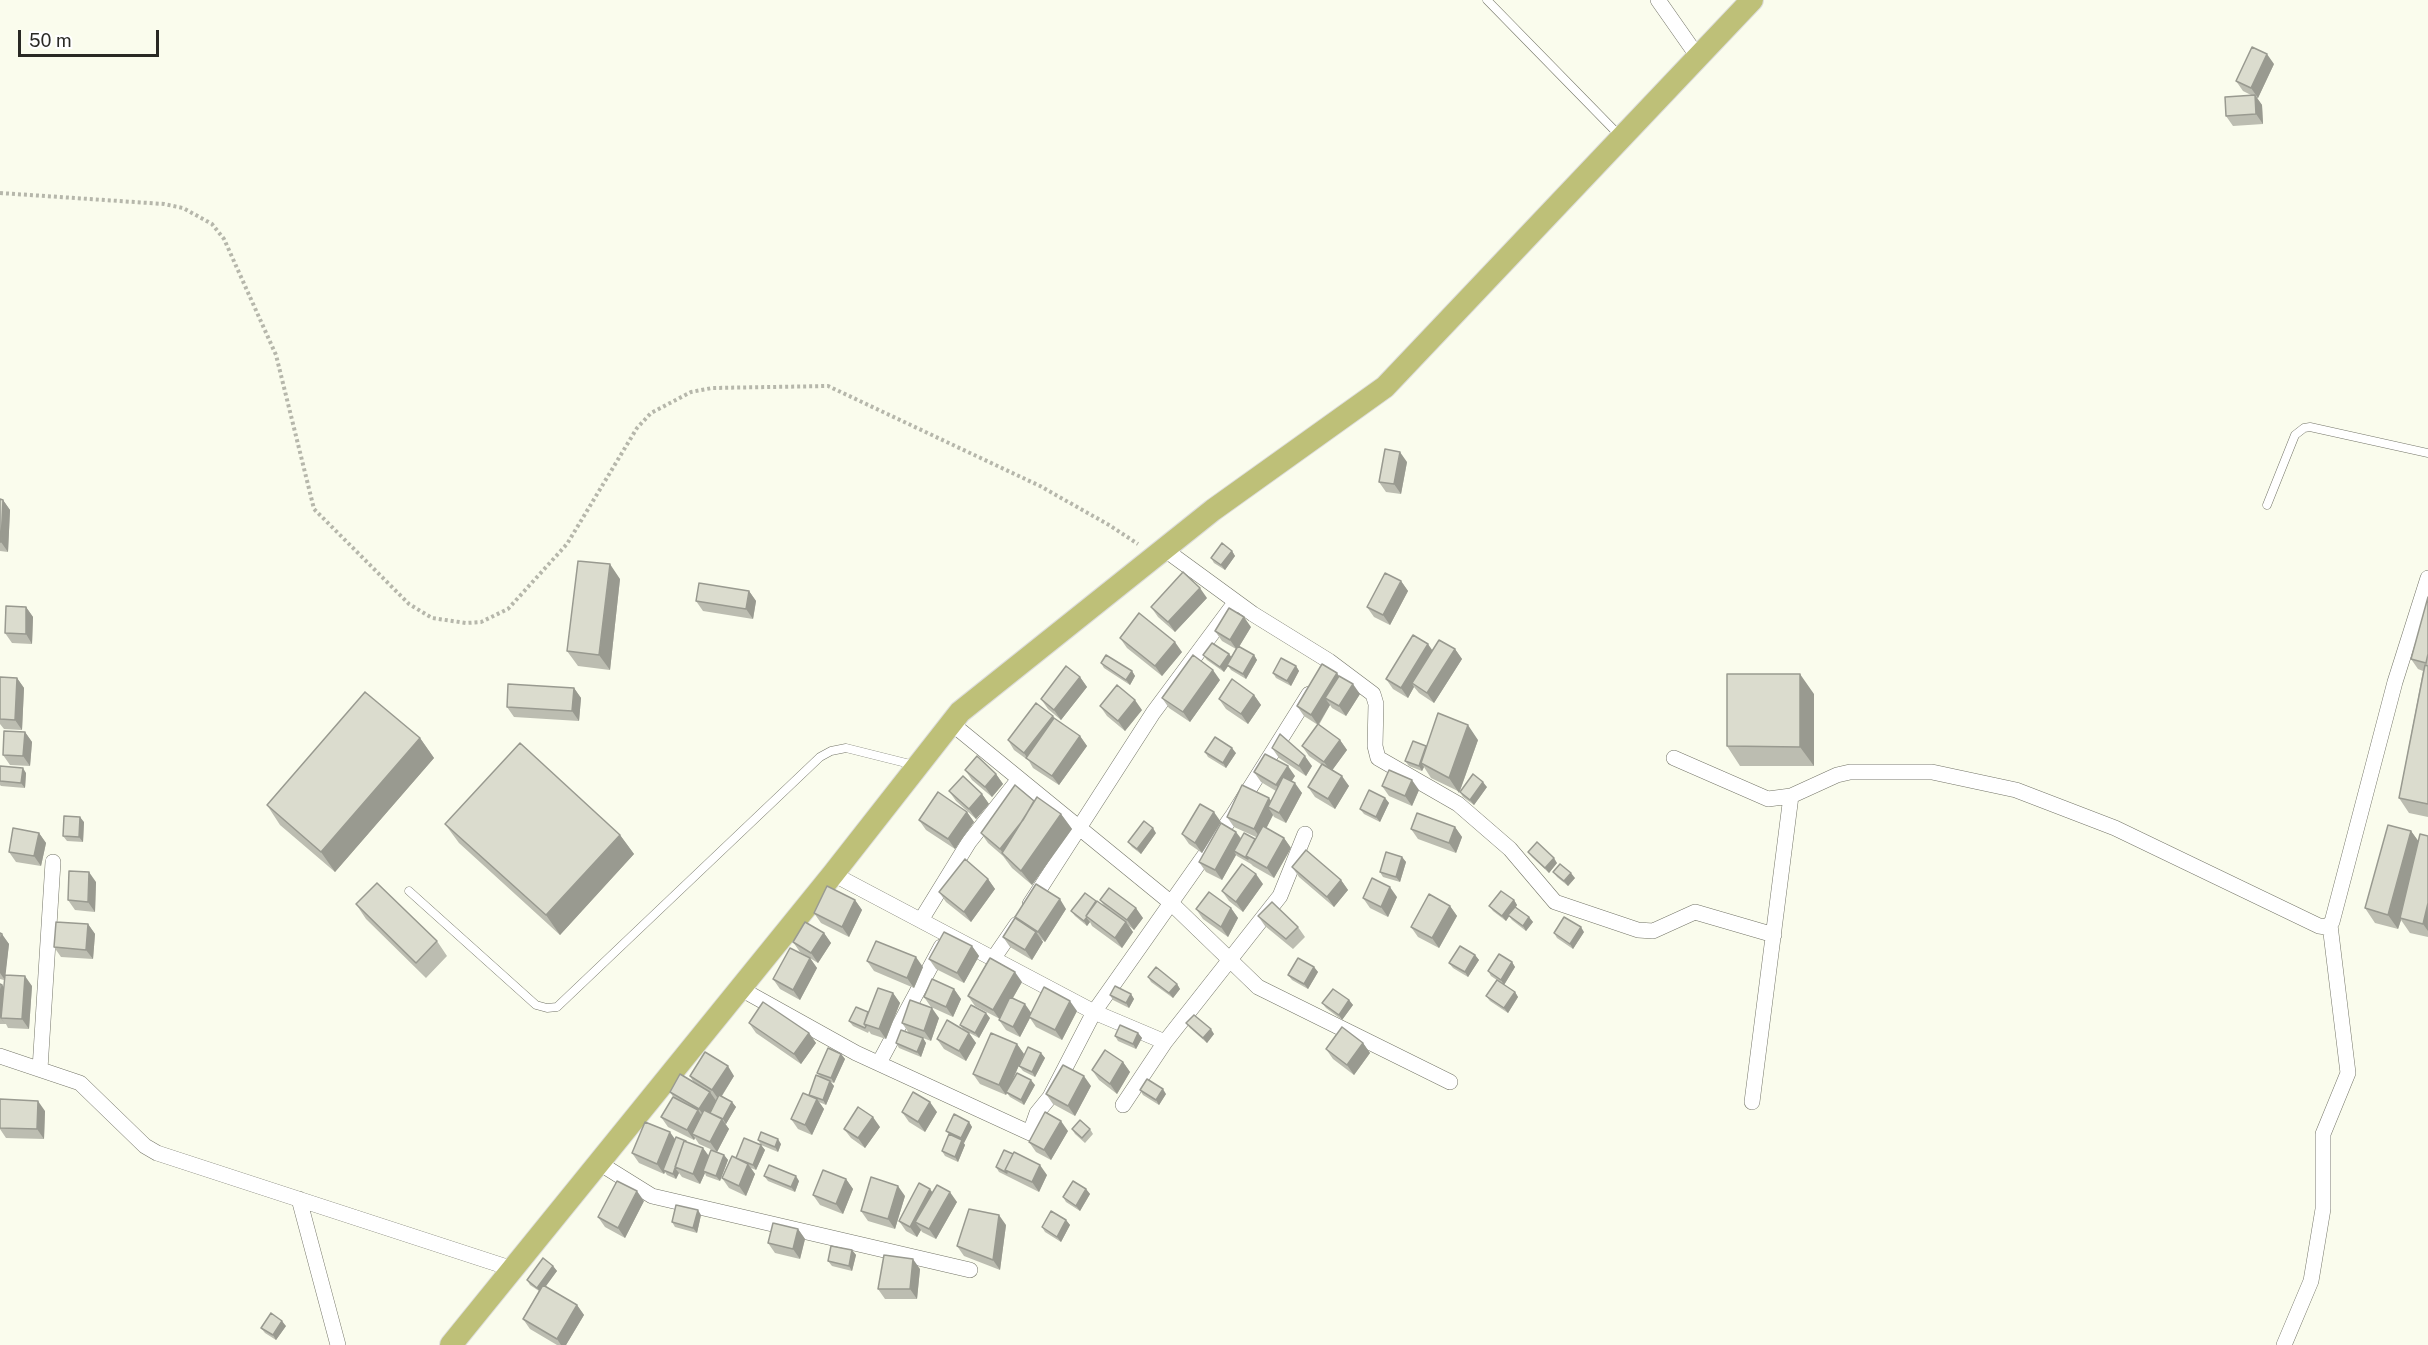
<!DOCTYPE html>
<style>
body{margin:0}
#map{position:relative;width:2428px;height:1345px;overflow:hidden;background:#fafced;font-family:"Public Sans",sans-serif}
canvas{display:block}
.scale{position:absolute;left:18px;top:30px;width:141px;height:27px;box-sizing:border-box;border:3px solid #292924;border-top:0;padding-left:8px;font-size:18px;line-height:21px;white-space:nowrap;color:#292924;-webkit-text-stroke:4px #fff;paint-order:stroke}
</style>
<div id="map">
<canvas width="2428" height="1345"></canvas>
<div class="scale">50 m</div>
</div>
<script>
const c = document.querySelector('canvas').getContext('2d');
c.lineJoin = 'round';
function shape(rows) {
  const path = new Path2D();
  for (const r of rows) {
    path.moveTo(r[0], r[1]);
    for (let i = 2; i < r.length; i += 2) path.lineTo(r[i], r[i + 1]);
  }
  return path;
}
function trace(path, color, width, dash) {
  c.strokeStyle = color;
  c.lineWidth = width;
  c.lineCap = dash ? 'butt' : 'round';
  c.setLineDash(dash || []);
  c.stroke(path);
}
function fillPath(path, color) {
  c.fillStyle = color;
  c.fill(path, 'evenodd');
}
const service = shape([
 [1487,0,1620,136],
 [2267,505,2295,435,2304,428,2310,427,2428,453],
 [409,891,536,1005,547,1008,557,1007,820,757,831,751,846,748,914,765]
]);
const minor = shape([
 [1658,0,1698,57],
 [1164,549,1253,614,1329,661,1373,694,1376,704,1375,746,1378,758,1458,804,1510,849,1555,902,1638,930,1653,931,1695,912,1774,935],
 [951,723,1170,902,1258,987,1450,1082],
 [1674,758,1768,799,1791,796,1837,775,1850,772,1932,772,2016,790,2115,828,2319,926,2326,927,2332,922,2395,682,2428,578],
 [833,874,1094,1012,1233,815,1309,694],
 [1030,904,1153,713,1234,604],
 [921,920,969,842,1019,779],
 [993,959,1017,924],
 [741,989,856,1053,1030,1133,1037,1113,1050,1097,1094,1012,1165,1042],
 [0,1056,80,1083,145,1146,157,1153,513,1269],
 [879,1063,941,947],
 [40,1069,53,862],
 [1752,1102,1791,796],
 [1123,1105,1165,1042,1280,896,1305,834],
 [599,1163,652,1196,970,1270],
 [299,1199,338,1345],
 [2284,1345,2311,1281,2323,1209,2323,1134,2348,1073,2330,925]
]);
const primary = shape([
 [451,1345,833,874,960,712,1213,510,1385,387,1752,0]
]);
trace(service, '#747568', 9);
trace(minor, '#747568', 16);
trace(primary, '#dddddc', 24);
trace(shape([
 [0,193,164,204,183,208,212,224,224,239,276,355,314,509,409,604,432,618,466,623,481,622,508,609,567,544,637,428,651,413,691,392,712,388,828,386,1040,486,1109,525,1138,544]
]), '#b6b7ab', 4, [3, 3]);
trace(service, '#fff', 8);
trace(minor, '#fff', 15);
trace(primary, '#bec078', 22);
fillPath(shape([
 [2274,64,2258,98,2257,98,2262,105,2263,124,2233,126,2226,116,2251,95,2243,91,2236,81],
 [1407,462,1401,494,1386,492,1379,482],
 [0,499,3,500,10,510,8,552,0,551],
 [1232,551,1235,556,1225,570,1214,563,1211,558],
 [620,579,610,670,578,666,567,651],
 [1401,581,1408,591,1390,625,1374,617,1367,607],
 [749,591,756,601,753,619,703,611,696,601],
 [2428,597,2428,817,2409,813,2399,798,2423,671,2418,669,2411,659],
 [1207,598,1175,632,1158,617,1151,607],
 [26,607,33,617,32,644,12,643,5,633],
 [1251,627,1239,647,1254,655,1257,660,1246,679,1231,670,1228,666,1224,672,1207,660,1203,655,1229,654,1231,657,1236,649,1222,641,1215,631],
 [1120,638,1182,652,1162,676,1127,648],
 [1455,649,1462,659,1434,703,1419,693,1414,687,1408,698,1393,689,1386,679,1432,651],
 [1101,663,1132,671,1135,676,1130,685,1104,668],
 [1296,666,1299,671,1291,686,1276,678,1273,673],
 [1339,676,1360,694,1346,716,1332,708,1330,705,1319,725,1340,740,1347,750,1332,770,1349,786,1335,809,1315,797,1308,787,1322,765,1309,756,1302,746,1318,725,1304,716,1297,706],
 [0,677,17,678,24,688,22,730,4,729,0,724],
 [1080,677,1087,687,1061,720,1048,709,1041,699],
 [1220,680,1190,722,1169,708,1162,698],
 [574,688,581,698,579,721,514,717,507,707],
 [1814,694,1814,766,1740,766,1727,746],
 [1254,695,1261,705,1248,724,1226,709,1219,699],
 [1100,706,1142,710,1125,731,1107,716],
 [1055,719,1080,736,1087,746,1059,785,1033,768,1029,761,1014,750,1008,740],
 [25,732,32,742,30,766,10,765,3,755],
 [420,738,434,758,335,872,280,825,267,805],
 [1478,740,1460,791,1487,787,1474,805,1463,797,1460,792,1431,778,1424,767,1422,771,1409,766,1405,761,1427,747],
 [1272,748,1312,766,1306,776,1279,758],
 [1205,752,1236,753,1226,768,1208,757],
 [0,766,26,773,25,788,1,786,0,785],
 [965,770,996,774,1003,784,992,797,972,780],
 [1254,772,1295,776,1291,781,1302,793,1286,823,1274,817,1273,815,1266,828,1284,838,1291,848,1274,878,1253,866,1251,864,1237,856,1236,855,1222,880,1206,872,1199,862,1236,832,1241,838,1255,840,1256,837,1234,827,1227,817,1271,801,1276,791,1261,782],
 [1382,786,1419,790,1412,806,1389,796],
 [949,791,982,794,989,804,976,819,956,801],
 [1385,798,1389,803,1380,822,1364,814,1360,809],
 [1034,801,1061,814,1072,829,1032,885,1012,868,1003,856,988,843,981,833],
 [967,812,974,822,955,849,926,830,919,820],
 [84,822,83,842,67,841,63,836],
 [1221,822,1202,853,1189,844,1182,834],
 [445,824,620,835,634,854,560,935,459,843],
 [1455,827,1462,837,1456,853,1418,839,1411,829],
 [2411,831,2418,841,2428,836,2428,937,2410,933,2401,920,2398,929,2375,923,2365,908],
 [39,833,46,843,41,866,16,862,9,852],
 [1156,833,1141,854,1132,847,1128,842],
 [1528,852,1557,863,1549,873,1532,857],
 [1402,857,1406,862,1400,882,1383,877,1380,872],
 [1292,867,1341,880,1348,890,1334,907,1299,877],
 [1553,872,1575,878,1568,886,1557,877],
 [988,879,995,889,971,922,946,902,939,892],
 [96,882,95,912,75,910,68,900],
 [1263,884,1243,912,1229,901,1222,891],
 [1397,897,1388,917,1370,908,1363,898],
 [855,900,862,910,849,937,821,923,814,913],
 [1100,900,1143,918,1134,930,1129,926,1133,932,1122,948,1092,926,1090,922,1087,926,1075,916,1071,911,1096,901,1105,907],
 [1514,900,1517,905,1516,907,1529,917,1533,922,1526,931,1512,920,1509,916,1506,921,1493,911,1489,906],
 [356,904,437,941,447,956,426,978,366,919],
 [1450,906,1457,916,1439,948,1418,937,1411,927],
 [1231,908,1238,918,1228,937,1203,919,1196,909],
 [1066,909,1045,942,1041,939,1043,942,1032,960,1010,947,1003,937,1018,920,1015,917],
 [1258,916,1298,927,1305,937,1293,949,1265,926],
 [88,924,95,934,93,959,61,957,54,947],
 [1584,932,1573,949,1557,938,1554,933],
 [0,933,9,944,5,975,32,986,29,1029,8,1028,6,1024,0,1024,0,984,2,985,4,987,4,980,0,979],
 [824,933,831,943,818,963,800,952,793,942],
 [972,946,979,956,964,983,936,969,929,959],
 [1475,955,1479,960,1468,977,1453,968,1449,963],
 [810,958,817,968,800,1000,780,989,773,979],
 [867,961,923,967,914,988,874,971],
 [1512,962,1515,967,1504,985,1491,976,1488,971],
 [1314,967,1318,972,1308,989,1292,980,1288,975],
 [1148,977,1177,984,1180,989,1173,998,1151,982],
 [1022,982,1013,998,1031,1013,1077,1011,1062,1040,1036,1027,1030,1018,1020,1037,1006,1030,999,1020,1000,1019,975,1006,968,996],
 [954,989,961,999,953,1017,931,1007,924,997],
 [1515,992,1518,997,1508,1013,1490,1001,1486,996],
 [893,993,900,1003,886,1039,871,1034,869,1031,868,1033,853,1026,849,1021,868,1012],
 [1131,994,1134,999,1129,1008,1113,1000,1110,995],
 [1349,1000,1353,1005,1342,1020,1326,1008,1322,1003],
 [939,1018,931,1041,923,1038,926,1043,921,1057,899,1048,896,1043,909,1033,902,1023],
 [990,1018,979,1038,964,1030,960,1025],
 [749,1023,809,1033,816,1043,801,1064,756,1033],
 [1186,1023,1214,1034,1207,1043,1190,1028],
 [969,1033,976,1043,966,1061,944,1049,937,1039],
 [1138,1033,1142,1038,1136,1049,1118,1041,1115,1036],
 [1363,1043,1370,1053,1354,1075,1333,1059,1326,1049],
 [1017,1044,1024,1054,1011,1083,1035,1085,1024,1105,1010,1097,1007,1093,1006,1095,980,1084,973,1074],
 [1041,1053,1045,1058,1035,1077,1023,1071,1019,1066],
 [841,1054,845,1059,834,1083,831,1082,834,1086,826,1105,819,1102,824,1109,812,1135,798,1129,791,1119,809,1096,821,1077,817,1073],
 [1123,1062,1130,1072,1117,1094,1099,1080,1092,1070],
 [690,1076,734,1076,722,1096,732,1102,736,1107,726,1124,725,1124,729,1129,717,1152,699,1144,695,1138,694,1140,668,1127,661,1117,674,1098,670,1092,694,1083],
 [1091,1086,1075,1116,1053,1104,1046,1094],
 [1140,1090,1166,1094,1159,1105,1143,1095],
 [0,1107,45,1111,44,1139,6,1138,0,1129],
 [902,1112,937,1112,925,1132,909,1122],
 [969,1122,972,1127,964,1143,963,1142,965,1145,958,1162,945,1156,942,1151,949,1134,946,1131],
 [880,1127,865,1148,851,1138,844,1129],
 [1072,1129,1090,1129,1093,1134,1085,1143,1075,1134],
 [1068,1131,1051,1160,1036,1152,1029,1142],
 [675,1139,703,1148,709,1156,724,1155,728,1160,720,1181,706,1176,705,1173,700,1184,682,1177,679,1173,676,1179,667,1175,665,1172,664,1174,639,1163,632,1153],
 [758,1140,781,1144,778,1152,761,1145],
 [761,1145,765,1150,756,1170,751,1168,755,1174,746,1196,729,1188,722,1178,736,1158],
 [996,1167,1047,1175,1039,1192,999,1172],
 [764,1176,799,1181,795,1192,768,1181],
 [846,1179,853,1189,843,1214,820,1205,813,1195],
 [930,1189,932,1192,957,1202,936,1239,922,1232,921,1230,917,1237,906,1231,899,1221],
 [1086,1189,1090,1194,1080,1211,1066,1202,1063,1197],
 [905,1196,895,1229,868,1221,861,1211],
 [644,1201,625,1238,605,1227,598,1217],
 [701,1215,697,1233,675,1227,672,1222],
 [1066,1220,1070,1225,1061,1242,1045,1232,1042,1227],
 [1006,1225,1000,1270,964,1256,957,1246],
 [798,1229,805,1239,800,1259,775,1253,768,1243],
 [852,1250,856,1255,852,1271,832,1266,828,1261],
 [553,1266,557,1271,545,1286,577,1305,584,1315,566,1345,557,1345,530,1329,523,1319,539,1291,530,1285,527,1280],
 [920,1269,917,1299,885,1299,878,1289],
 [286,1326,276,1340,265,1333,261,1328]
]), '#bcbdb1');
fillPath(shape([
 [2267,54,2274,64,2258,98,2251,88],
 [2255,95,2262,105,2263,124,2256,114],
 [1400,452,1407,462,1401,494,1394,484],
 [3,500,10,510,8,552,1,542],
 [1232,551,1235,556,1225,570,1221,565],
 [610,564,620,579,610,670,599,655],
 [1401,581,1408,591,1390,625,1383,615],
 [1200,588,1207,598,1175,632,1168,622],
 [749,591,756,601,753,619,746,609],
 [26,607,33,617,32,644,26,634],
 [1244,617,1251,627,1237,650,1230,640],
 [1175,642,1182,652,1162,676,1155,666],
 [1428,644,1435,654,1412,683,1414,687,1408,698,1401,688],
 [1455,649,1462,659,1434,703,1427,693],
 [1229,654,1233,659,1224,672,1220,667],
 [1254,655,1257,660,1246,679,1243,674],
 [1296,666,1299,671,1291,686,1287,681],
 [1213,670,1220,680,1190,722,1183,712],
 [1132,671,1135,676,1130,685,1126,680],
 [1337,673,1344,683,1325,698,1330,705,1318,725,1311,715],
 [1800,674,1814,694,1814,766,1800,747],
 [1080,677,1087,687,1061,720,1054,710],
 [17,678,24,688,22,730,15,720],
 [1353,684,1360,694,1346,716,1339,706],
 [574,688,581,698,579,721,572,711],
 [1254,695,1261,705,1248,724,1241,714],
 [1135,700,1142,710,1125,731,1118,721],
 [1053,716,1060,726,1028,759,1024,753],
 [1468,725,1478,740,1459,793,1449,778],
 [25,732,32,742,30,766,23,756],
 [1080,736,1087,746,1059,785,1052,776],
 [420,738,434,758,335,872,321,852],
 [1340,740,1347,750,1331,772,1324,762],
 [1426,746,1429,751,1421,763,1424,767,1422,771,1419,766],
 [1232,748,1236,753,1226,768,1223,763],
 [1305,756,1312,766,1306,776,1299,766],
 [1288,766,1295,776,1283,795,1276,785],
 [23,768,26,773,25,788,21,783],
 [996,774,1003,784,992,797,985,787],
 [1342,776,1349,786,1335,809,1328,799],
 [1412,780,1419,790,1412,806,1405,796],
 [1483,782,1487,787,1474,805,1470,800],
 [1295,783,1302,793,1286,823,1279,813],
 [982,794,989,804,976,819,969,809],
 [1269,798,1276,808,1268,807,1273,815,1261,839,1254,829],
 [1385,798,1389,803,1380,822,1376,817],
 [1036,802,1043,812,1007,859,1000,849],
 [967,812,974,822,955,849,948,839],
 [1214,812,1221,822,1202,853,1195,843],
 [1061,814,1072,829,1032,885,1021,871],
 [80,817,84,822,83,842,79,837],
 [1455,827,1462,837,1456,853,1449,843],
 [1153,828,1156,833,1141,854,1137,849],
 [2411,831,2422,846,2400,918,2401,920,2398,929,2388,915],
 [1236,832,1243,842,1234,851,1236,855,1222,880,1215,870],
 [39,833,46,843,41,866,34,856],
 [620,835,634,854,560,935,546,915],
 [1284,838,1291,848,1274,878,1267,868],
 [1402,857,1406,862,1400,882,1396,877],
 [1554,858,1557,863,1549,873,1545,868],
 [89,872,96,882,95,912,88,902],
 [1571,873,1575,878,1568,886,1564,881],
 [1256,874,1263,884,1243,912,1236,902],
 [988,879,995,889,971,922,964,912],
 [1341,880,1348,890,1334,907,1327,897],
 [1390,887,1397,897,1388,917,1381,907],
 [1060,899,1066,909,1045,942,1038,932],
 [855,900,862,910,849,937,842,927],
 [1514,900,1517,905,1506,921,1502,916],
 [2428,903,2428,931,2423,924],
 [1450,906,1457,916,1439,948,1432,938],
 [1136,908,1143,918,1134,930,1127,920],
 [1231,908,1238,918,1228,937,1221,927],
 [1086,917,1090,922,1087,926,1084,921],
 [1529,917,1533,922,1526,931,1523,926],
 [1126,922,1133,932,1122,948,1115,938],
 [88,924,95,934,93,959,86,950],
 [1581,927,1584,932,1573,949,1570,944],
 [1036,932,1043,942,1032,960,1025,950],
 [824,933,831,943,818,963,811,953],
 [2,934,9,944,5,980,0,973,0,948],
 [972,946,979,956,964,983,957,973],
 [1475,955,1479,960,1468,977,1465,972],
 [916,957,923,967,914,988,907,978],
 [810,958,817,968,800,1000,793,990],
 [1512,962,1515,967,1504,985,1501,980],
 [1314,967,1318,972,1308,989,1304,984],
 [1015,972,1022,982,1000,1020,993,1010],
 [25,976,32,986,29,1029,22,1019],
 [1177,984,1180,989,1173,998,1169,993],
 [2,985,9,995,1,1018,6,1025,0,1017,0,1002],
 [954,989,961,999,953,1017,946,1007],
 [1515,992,1518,997,1508,1013,1504,1008],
 [893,993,900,1003,886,1039,879,1029],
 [1131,994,1134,999,1129,1008,1126,1003],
 [1349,1000,1353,1005,1342,1020,1339,1015],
 [1070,1001,1077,1011,1062,1040,1055,1030],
 [1025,1004,1032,1014,1020,1037,1013,1027],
 [932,1008,939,1018,931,1041,924,1031],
 [986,1013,990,1018,979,1038,975,1033],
 [1211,1029,1214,1034,1207,1043,1203,1038],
 [809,1033,816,1043,801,1064,794,1054],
 [969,1033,976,1043,966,1061,959,1051],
 [1138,1033,1142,1038,1136,1049,1133,1044],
 [923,1038,926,1043,921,1057,917,1052],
 [1363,1043,1370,1053,1354,1075,1347,1065],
 [1017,1044,1024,1054,1006,1095,999,1085],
 [1041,1053,1045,1058,1035,1077,1032,1072],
 [841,1054,845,1059,834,1083,831,1078],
 [1123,1062,1130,1072,1117,1094,1110,1084],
 [728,1066,734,1076,719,1100,712,1090],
 [1084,1076,1091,1086,1075,1116,1068,1106],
 [1031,1080,1035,1085,1024,1105,1021,1100],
 [830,1081,834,1086,826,1105,823,1100],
 [1163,1089,1166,1094,1159,1105,1156,1100],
 [710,1092,717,1102,706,1119,699,1109],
 [817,1099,824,1109,812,1135,805,1125],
 [38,1101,45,1111,44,1139,37,1129],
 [732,1102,736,1107,726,1124,723,1119],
 [930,1102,937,1112,925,1132,918,1122],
 [698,1110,705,1120,692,1134,695,1138,694,1140,687,1130],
 [873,1117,880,1127,865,1148,858,1138],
 [722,1119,729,1129,717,1152,710,1142],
 [1061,1121,1068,1131,1051,1160,1044,1150],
 [969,1122,972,1127,964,1143,961,1138],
 [670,1132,677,1142,663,1170,665,1172,664,1174,657,1164],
 [778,1139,781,1144,778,1152,775,1147],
 [962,1140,965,1145,958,1162,955,1157],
 [761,1145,765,1150,756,1170,753,1165],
 [703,1148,710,1158,703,1171,705,1173,700,1184,693,1174],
 [724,1155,728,1160,720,1181,716,1176],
 [748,1164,755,1174,746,1196,739,1186],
 [1040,1165,1047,1175,1039,1192,1032,1182],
 [675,1168,679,1173,676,1179,673,1174],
 [796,1176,799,1181,795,1192,791,1187],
 [846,1179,853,1189,843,1214,836,1204],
 [898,1186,905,1196,895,1229,888,1219],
 [930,1189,937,1199,915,1222,921,1230,917,1237,910,1227],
 [1086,1189,1090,1194,1080,1211,1076,1206],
 [637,1191,644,1201,625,1238,618,1228],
 [950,1192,957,1202,936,1239,929,1229],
 [698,1210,701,1215,697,1233,693,1228],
 [999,1215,1006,1225,1000,1270,993,1260],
 [1066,1220,1070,1225,1061,1242,1057,1237],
 [798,1229,805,1239,800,1259,793,1249],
 [852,1250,856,1255,852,1271,849,1266],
 [913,1259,920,1269,917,1299,910,1289],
 [553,1266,557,1271,541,1293,537,1288],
 [577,1305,584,1315,566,1345,561,1345,557,1339],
 [282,1321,286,1326,276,1340,273,1335]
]), '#999a90');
const building = shape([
 [2252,47,2267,54,2251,88,2236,81,2252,47],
 [2255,95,2256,114,2226,116,2225,97,2255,95],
 [1385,449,1400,452,1394,484,1379,482,1385,449],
 [0,499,3,500,1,542,0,542,0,499],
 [1222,543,1232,551,1221,565,1211,558,1222,543],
 [578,561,610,564,599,655,567,651,578,561],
 [1183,572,1200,588,1168,622,1151,607,1183,572],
 [1385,573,1401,581,1383,615,1367,607,1385,573],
 [699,583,749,591,746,609,696,601,699,583],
 [2428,597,2428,654,2426,663,2411,659,2428,597],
 [6,606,26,607,26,634,5,633,6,606],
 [1229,608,1244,617,1230,640,1215,631,1229,608],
 [1139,613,1175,642,1155,666,1120,638,1139,613],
 [1413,635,1428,644,1401,688,1386,679,1413,635],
 [1439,640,1455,649,1427,693,1412,683,1439,640],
 [1212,643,1229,654,1220,667,1203,655,1212,643],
 [1238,646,1254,655,1243,674,1227,665,1238,646],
 [1106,655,1132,671,1126,680,1101,663,1106,655],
 [1193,655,1213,670,1183,712,1162,698,1193,655],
 [1281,658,1296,666,1287,681,1273,673,1281,658],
 [1322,664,1337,673,1311,715,1297,706,1322,664],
 [2425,665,2428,666,2428,804,2399,798,2425,665],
 [1066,666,1080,677,1054,710,1041,699,1066,666],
 [1727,674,1800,674,1800,747,1727,746,1727,674],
 [1339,676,1353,684,1339,706,1325,698,1339,676],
 [0,677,17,678,15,720,0,719,0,677],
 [1232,679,1254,695,1241,714,1219,699,1232,679],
 [508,684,574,688,572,711,507,707,508,684],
 [1117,685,1135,700,1118,721,1100,706,1117,685],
 [365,692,420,738,321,852,267,805,365,692],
 [1036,703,1053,716,1024,753,1008,740,1036,703],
 [1438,713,1468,725,1449,778,1421,763,1438,713],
 [1054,718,1080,736,1052,776,1026,758,1054,718],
 [1318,724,1340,740,1324,762,1302,746,1318,724],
 [4,731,25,732,23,756,3,755,4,731],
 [1280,734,1305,756,1299,766,1272,748,1280,734],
 [1215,737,1232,748,1223,763,1205,752,1215,737],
 [1413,741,1426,746,1419,766,1405,761,1413,741],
 [520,743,620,835,546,915,445,824,520,743],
 [1265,754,1288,766,1276,785,1254,772,1265,754],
 [977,756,996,774,985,787,965,770,977,756],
 [1322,764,1342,776,1328,799,1308,787,1322,764],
 [0,766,23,768,21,783,0,781,0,766],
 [1389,770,1412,780,1405,796,1382,786,1389,770],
 [1473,774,1483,782,1470,800,1460,792,1473,774],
 [963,776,982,794,969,809,949,791,963,776],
 [1283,777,1295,783,1279,813,1268,807,1283,777],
 [1015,785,1034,801,1023,820,1000,849,981,833,1015,785],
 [1242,785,1269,798,1254,829,1227,817,1242,785],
 [1369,790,1385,798,1376,817,1360,809,1369,790],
 [938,792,967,812,948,839,919,820,938,792],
 [1037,797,1061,814,1021,871,1002,853,1037,797],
 [1200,804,1214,812,1195,843,1182,834,1200,804],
 [1417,813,1455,827,1449,843,1411,829,1417,813],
 [64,816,80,817,79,837,63,836,64,816],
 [1144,821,1153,828,1137,849,1128,842,1144,821],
 [1221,823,1236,832,1215,870,1199,862,1221,823],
 [2388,825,2411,831,2388,915,2365,908,2388,825],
 [1263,826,1284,838,1267,868,1246,856,1263,826],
 [13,828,39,833,34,856,9,852,13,828],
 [1244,833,1255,839,1246,856,1248,859,1234,851,1244,833],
 [2420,834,2428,836,2428,903,2423,924,2400,918,2420,834],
 [1537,842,1554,858,1545,868,1528,852,1537,842],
 [1306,850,1341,880,1327,897,1292,867,1306,850],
 [1386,852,1402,857,1396,877,1380,872,1386,852],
 [965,859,988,879,964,912,939,892,965,859],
 [1242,864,1256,874,1236,902,1222,891,1242,864],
 [1560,864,1571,873,1564,881,1553,872,1560,864],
 [69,871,89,872,88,902,68,900,69,871],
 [1372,878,1390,887,1381,907,1363,898,1372,878],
 [377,883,437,941,416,963,356,904,377,883],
 [1036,884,1060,899,1038,932,1015,917,1036,884],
 [827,886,855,900,842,927,814,913,827,886],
 [1109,888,1136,908,1127,920,1100,900,1109,888],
 [1501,891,1514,900,1502,916,1489,906,1501,891],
 [1209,892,1231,908,1221,927,1196,909,1209,892],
 [1085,893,1096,901,1086,916,1087,917,1084,921,1071,911,1085,893],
 [1429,894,1450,906,1432,938,1411,927,1429,894],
 [1097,901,1126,922,1115,938,1086,916,1097,901],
 [1272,902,1298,927,1286,939,1258,916,1272,902],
 [1515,907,1529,917,1523,926,1508,915,1515,907],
 [1564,917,1581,927,1570,944,1554,933,1564,917],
 [1015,918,1036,932,1025,950,1003,937,1015,918],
 [56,922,88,924,86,950,54,947,56,922],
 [805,922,824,933,811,953,793,942,805,922],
 [944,932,972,946,957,973,929,959,944,932],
 [0,933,2,934,0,948,0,933],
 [876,941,916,957,907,978,867,961,876,941],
 [1460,946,1475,955,1465,972,1449,963,1460,946],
 [790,948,810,958,793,990,773,979,790,948],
 [1499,954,1512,962,1501,980,1488,971,1499,954],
 [990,958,1015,972,993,1010,968,996,990,958],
 [1298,958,1314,967,1304,984,1288,975,1298,958],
 [1156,967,1177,984,1169,993,1148,977,1156,967],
 [5,975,25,976,22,1019,1,1018,5,975],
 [932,979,954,989,946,1007,924,997,932,979],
 [1497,980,1515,992,1504,1008,1486,996,1497,980],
 [0,984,2,985,0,1002,0,984],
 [1115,986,1131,994,1126,1003,1110,995,1115,986],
 [1044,987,1070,1001,1055,1030,1029,1017,1044,987],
 [878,988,893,993,879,1029,864,1024,878,988],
 [1333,989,1349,1000,1339,1015,1322,1003,1333,989],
 [1010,997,1025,1004,1013,1027,999,1020,1010,997],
 [910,1000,932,1008,924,1031,902,1023,910,1000],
 [763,1002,809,1033,794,1054,749,1023,763,1002],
 [971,1005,986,1013,975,1033,960,1025,971,1005],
 [856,1007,868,1012,864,1024,866,1026,865,1028,849,1021,856,1007],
 [1194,1015,1211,1029,1203,1038,1186,1023,1194,1015],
 [947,1020,969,1033,959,1051,937,1039,947,1020],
 [1120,1025,1138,1033,1133,1044,1115,1036,1120,1025],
 [1342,1027,1363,1043,1347,1065,1326,1049,1342,1027],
 [901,1030,923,1038,917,1052,896,1043,901,1030],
 [991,1033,1017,1044,999,1085,973,1074,991,1033],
 [1028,1047,1041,1053,1032,1072,1019,1066,1028,1047],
 [828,1048,841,1054,831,1078,817,1073,828,1048],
 [1105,1050,1123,1062,1110,1084,1092,1070,1105,1050],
 [705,1052,728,1066,712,1090,690,1076,705,1052],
 [1063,1065,1084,1076,1068,1106,1046,1094,1063,1065],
 [1017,1073,1031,1080,1021,1100,1006,1092,1017,1073],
 [680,1074,710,1092,699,1109,670,1092,680,1074],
 [816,1075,830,1081,823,1100,809,1095,816,1075],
 [1147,1079,1163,1089,1156,1100,1140,1090,1147,1079],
 [913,1092,930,1102,918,1122,902,1112,913,1092],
 [803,1093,817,1099,805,1125,791,1119,803,1093],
 [719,1095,732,1102,723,1119,710,1113,719,1095],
 [673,1097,698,1110,687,1130,661,1117,673,1097],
 [0,1099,38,1101,37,1129,0,1128,0,1099],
 [858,1107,873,1117,858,1138,844,1129,858,1107],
 [704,1110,722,1119,710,1142,692,1134,704,1110],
 [1045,1112,1061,1121,1044,1150,1029,1142,1045,1112],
 [954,1114,969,1122,961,1138,946,1131,954,1114],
 [1080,1120,1090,1129,1082,1138,1072,1129,1080,1120],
 [645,1122,670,1132,657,1164,632,1153,645,1122],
 [761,1132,778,1139,775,1147,758,1140,761,1132],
 [949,1134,962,1140,955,1157,942,1151,949,1134],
 [676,1137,686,1141,684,1141,673,1174,663,1170,676,1137],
 [744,1138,761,1145,753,1165,736,1158,744,1138],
 [684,1141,703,1148,693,1174,675,1167,684,1141],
 [711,1150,724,1155,716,1176,703,1171,711,1150],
 [1004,1150,1013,1154,1005,1170,1007,1173,996,1167,1004,1150],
 [1014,1152,1040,1165,1032,1182,1005,1170,1014,1152],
 [732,1156,748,1164,739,1186,722,1178,732,1156],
 [769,1165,796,1176,791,1187,764,1176,769,1165],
 [823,1170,846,1179,836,1204,813,1195,823,1170],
 [871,1177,898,1186,888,1219,861,1211,871,1177],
 [617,1181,637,1191,618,1228,598,1217,617,1181],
 [1073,1181,1086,1189,1076,1206,1063,1197,1073,1181],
 [919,1183,930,1189,910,1227,899,1221,919,1183],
 [937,1185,950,1192,929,1229,915,1222,937,1185],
 [676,1205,698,1210,693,1228,672,1222,676,1205],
 [969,1209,999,1215,993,1260,957,1246,969,1209],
 [1051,1211,1066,1220,1057,1237,1042,1227,1051,1211],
 [773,1223,798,1229,793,1249,768,1243,773,1223],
 [831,1246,852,1250,849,1266,828,1261,831,1246],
 [884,1255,913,1259,910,1289,878,1289,884,1255],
 [543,1258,553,1266,537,1288,527,1280,543,1258],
 [543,1285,577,1305,557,1339,523,1319,543,1285],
 [271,1313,282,1321,273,1335,261,1328,271,1313]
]);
fillPath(building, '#dbdcce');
trace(building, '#999a90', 1.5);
</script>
